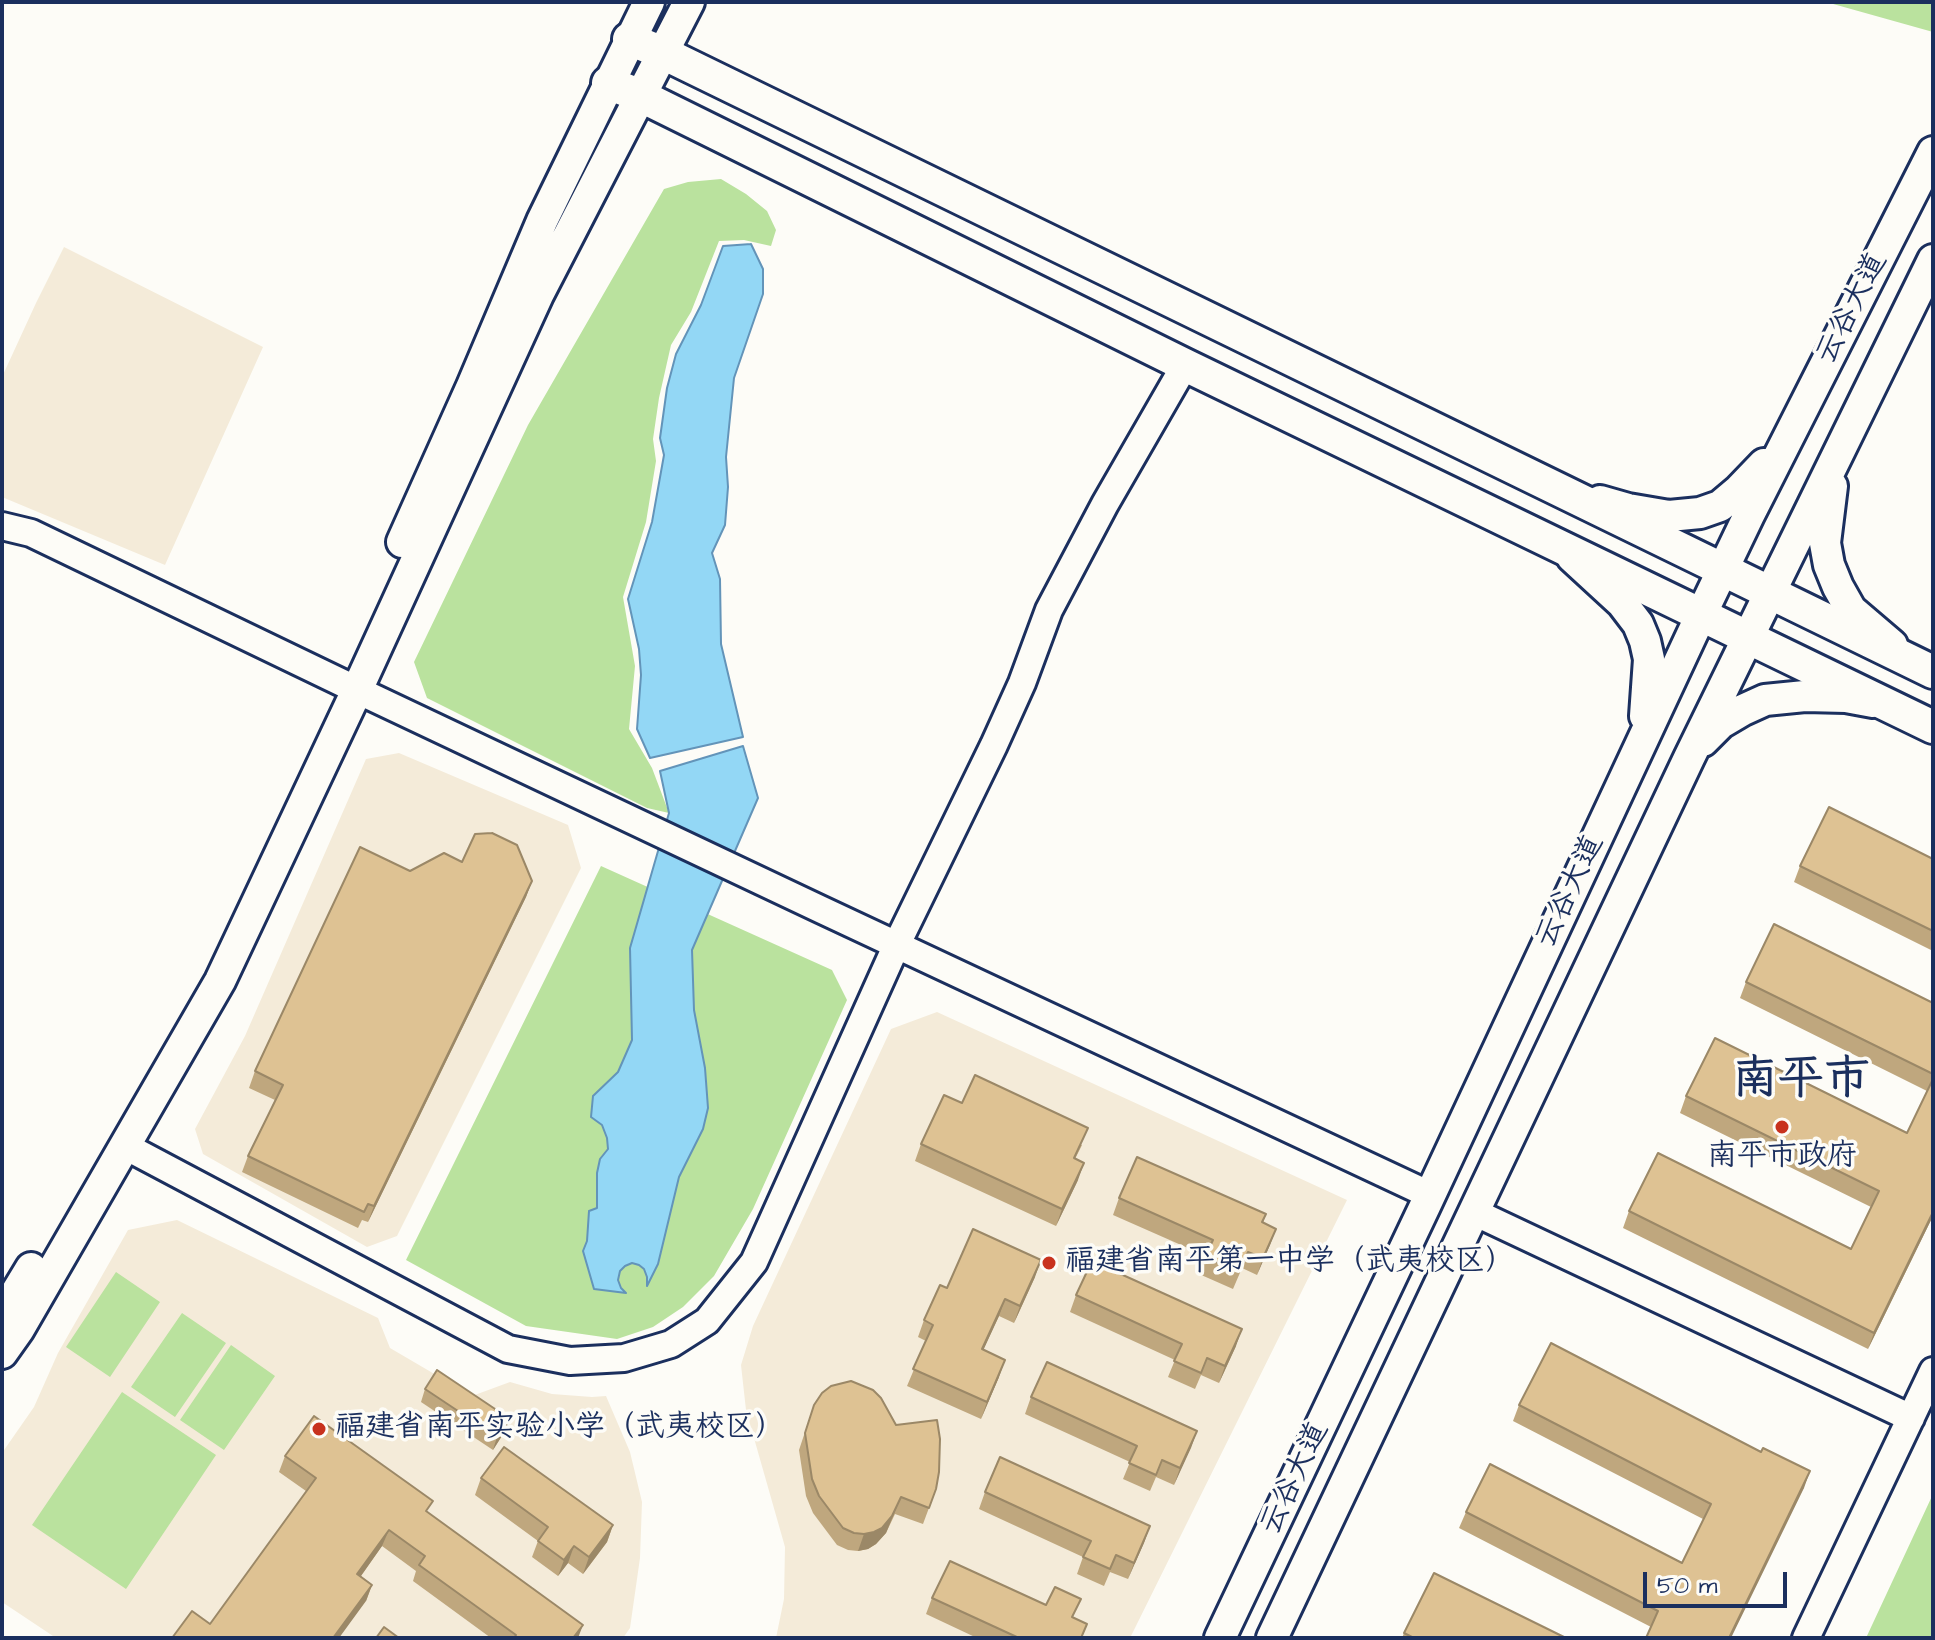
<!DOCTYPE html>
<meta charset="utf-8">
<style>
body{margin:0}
#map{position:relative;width:1935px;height:1640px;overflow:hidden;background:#fdfcf7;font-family:"Architects Daughter",sans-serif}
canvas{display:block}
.frame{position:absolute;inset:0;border:4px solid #1b2f5e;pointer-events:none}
.scale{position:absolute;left:1643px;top:1572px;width:144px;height:36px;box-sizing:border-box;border:4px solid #1b2f5e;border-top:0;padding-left:10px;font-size:24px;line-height:28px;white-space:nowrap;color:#1b2f5e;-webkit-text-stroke:6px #fdfcf7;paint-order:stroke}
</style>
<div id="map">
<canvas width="1935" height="1640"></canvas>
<div class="frame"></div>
<div class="scale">50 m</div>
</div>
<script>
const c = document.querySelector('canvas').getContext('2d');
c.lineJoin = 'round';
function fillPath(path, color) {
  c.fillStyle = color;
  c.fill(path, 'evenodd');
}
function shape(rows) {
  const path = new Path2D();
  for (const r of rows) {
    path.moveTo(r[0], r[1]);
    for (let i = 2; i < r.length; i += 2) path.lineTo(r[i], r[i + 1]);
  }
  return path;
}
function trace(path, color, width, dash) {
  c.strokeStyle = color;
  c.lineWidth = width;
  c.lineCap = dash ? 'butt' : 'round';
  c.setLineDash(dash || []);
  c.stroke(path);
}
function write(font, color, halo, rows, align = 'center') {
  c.font = font + ' "Architects Daughter","LXGW WenKai TC",sans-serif';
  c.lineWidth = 7;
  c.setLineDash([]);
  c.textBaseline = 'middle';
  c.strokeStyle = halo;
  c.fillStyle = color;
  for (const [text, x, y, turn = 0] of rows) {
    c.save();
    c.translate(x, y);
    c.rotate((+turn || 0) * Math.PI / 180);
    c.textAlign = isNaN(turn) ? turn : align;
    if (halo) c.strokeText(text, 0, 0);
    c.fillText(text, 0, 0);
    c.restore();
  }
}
fillPath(shape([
 [64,247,263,347,165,565,2,497,2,377,36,303],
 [399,753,568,825,581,868,397,1236,367,1247,203,1154,195,1129,245,1036,366,759],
 [937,1012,1347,1200,1130,1638,776,1638,784,1599,785,1547,746,1410,741,1365,753,1326,891,1029],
 [177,1220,378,1318,390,1348,472,1396,510,1382,552,1394,592,1397,606,1396,630,1452,642,1502,640,1558,630,1628,623,1638,56,1638,2,1602,2,1453,34,1407,58,1353,128,1230]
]), '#f4ebd9');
fillPath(shape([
 [1826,2,1933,2,1933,32],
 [721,179,746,194,767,211,776,230,771,246,744,240,719,241,691,312,671,345,659,398,653,439,656,461,646,522,623,597,635,666,629,729,652,768,669,813,647,808,427,698,414,662,528,425,664,189,688,182],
 [601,866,832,970,847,1000,753,1209,714,1276,683,1307,653,1327,617,1339,526,1326,406,1260],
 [116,1272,160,1302,110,1377,66,1347],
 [182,1313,226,1343,175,1417,131,1387],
 [231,1345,275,1376,224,1450,180,1420],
 [122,1392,216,1455,126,1589,32,1525],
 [1933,1494,1933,1638,1866,1638]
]), '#bae29e');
const water = shape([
 [751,244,763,269,763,294,734,378,726,457,728,487,725,525,712,553,720,579,721,644,743,737,650,758,637,729,641,675,639,649,628,599,652,522,664,455,660,438,667,388,676,354,701,305,723,246,751,244],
 [743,746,758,798,692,950,694,1010,705,1068,708,1108,703,1129,679,1177,658,1264,647,1286,647,1277,644,1269,639,1265,632,1263,625,1266,620,1271,618,1280,621,1288,626,1293,594,1289,583,1251,587,1241,589,1211,597,1208,597,1173,600,1159,608,1149,607,1138,602,1125,591,1117,593,1096,618,1072,632,1040,630,948,669,813,660,771,743,746]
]);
fillPath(water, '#93d7f5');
trace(water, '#6394b9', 2);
const tertiary = shape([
 [2,526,31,533,357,690,822,910,1430,1195],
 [125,1146,508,1349,570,1361,624,1358,671,1344,707,1321,754,1262,897,944,994,745,1022,683,1049,610,1105,504,1185,365],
 [1474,1212,1911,1418],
 [1806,1638,1933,1371]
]);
const secondary = shape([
 [1832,486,1825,543,1829,565,1838,587,1851,610,1892,645],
 [1600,501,1628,509,1669,516,1700,513,1720,506,1739,490,1764,464],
 [402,542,472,386,542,221,649,2],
 [1572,557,1622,603,1638,624,1645,641,1649,659,1645,716],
 [1703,741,1721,723,1743,710,1765,700,1805,696,1846,697,1873,702],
 [2,1316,31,1268],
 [2,1353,19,1329,220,981,352,701,538,295,689,2],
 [1220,1638,1425,1206,1701,615,1749,515,1933,152],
 [1272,1638,1689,758,1933,260]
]);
const primary = shape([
 [629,39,663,53,1933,672],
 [608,83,641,96,1185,365,1933,727]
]);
trace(tertiary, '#1b2f5e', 32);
trace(secondary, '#1b2f5e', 36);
trace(primary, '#1b2f5e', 38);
trace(tertiary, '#fdfcf7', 26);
trace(secondary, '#fdfcf7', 30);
trace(primary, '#fdfcf7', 32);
fillPath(shape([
 [1933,859,1933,951,1794,882,1800,866],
 [462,862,532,881,526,897,368,1222,362,1220,358,1228,242,1172,248,1156,275,1100,249,1088,255,1071,410,871],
 [1746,982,1933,1003,1933,1216,1868,1349,1623,1228,1629,1211,1851,1249,1871,1207,1680,1113,1686,1096,1907,1133,1927,1091,1740,998],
 [962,1103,1082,1145,1075,1159,1078,1180,1056,1226,915,1161,921,1144],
 [1119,1198,1266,1214,1263,1223,1276,1229,1257,1275,1242,1268,1233,1289,1199,1274,1206,1256,1113,1215],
 [1035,1277,1014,1323,999,1316,983,1350,999,1377,981,1419,907,1386,926,1341,918,1337,924,1320,947,1288],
 [1076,1295,1236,1346,1219,1383,1201,1375,1195,1389,1168,1377,1175,1360,1070,1312],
 [425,1389,505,1431,493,1450,421,1402],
 [1031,1397,1197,1431,1174,1485,1156,1477,1150,1491,1123,1479,1130,1462,1025,1414],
 [814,1405,896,1425,936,1489,923,1524,895,1514,886,1533,876,1544,868,1549,858,1551,848,1550,837,1545,813,1513,806,1496,799,1450],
 [1519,1405,1804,1488,1651,1627,1459,1528,1466,1512,1682,1563,1703,1519,1513,1421],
 [285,1456,428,1513,578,1638,491,1638,413,1581,416,1571,382,1546,361,1576,372,1585,366,1601,306,1491,279,1472],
 [481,1478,613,1525,607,1542,583,1574,568,1563,558,1576,532,1557,538,1541,475,1495],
 [985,1492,1150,1526,1128,1579,1110,1572,1104,1586,1077,1574,1083,1557,979,1509],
 [932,1598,1073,1618,1082,1638,977,1638,926,1614],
 [1404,1633,1566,1638,1402,1638]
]), '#bfa77e');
fillPath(shape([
 [532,881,526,897,368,1222,374,1206],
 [1084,1163,1078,1180,1056,1226,1062,1209],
 [1933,1212,1933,1216,1868,1349,1874,1333],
 [1276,1229,1270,1245,1257,1275,1263,1258],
 [1041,1260,1035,1277,1014,1323,1020,1306],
 [1005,1299,999,1316,976,1366,982,1349],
 [1242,1329,1236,1346,1219,1383,1225,1366],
 [1005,1360,999,1377,981,1419,987,1402],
 [510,1419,505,1431,493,1450,497,1437],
 [1197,1431,1191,1448,1174,1485,1180,1468],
 [1810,1471,1804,1488,1731,1638,1729,1638],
 [901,1497,886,1533,876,1544,868,1549,858,1551,864,1534],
 [613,1525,607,1542,583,1574,589,1557],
 [1150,1526,1144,1543,1128,1579,1134,1563],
 [389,1530,382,1546,351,1590,357,1574],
 [574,1546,568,1563,558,1576,564,1560],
 [372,1585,366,1601,339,1638,333,1638],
 [583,1625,578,1638,573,1638]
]), '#9b8867');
const building = shape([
 [1829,807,1933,859,1933,931,1800,866,1829,807],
 [492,833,517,845,532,881,374,1206,368,1204,364,1212,248,1156,283,1085,255,1071,360,847,410,871,444,853,462,862,475,834,492,833],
 [1774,924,1933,1003,1933,1074,1746,982,1774,924],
 [1715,1038,1907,1133,1933,1079,1933,1212,1874,1333,1629,1211,1658,1153,1851,1249,1879,1191,1686,1096,1715,1038],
 [975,1075,1088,1128,1074,1158,1084,1163,1062,1209,921,1144,944,1095,962,1103,975,1075],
 [1137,1157,1266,1214,1262,1222,1276,1229,1263,1258,1248,1252,1239,1272,1205,1257,1213,1240,1119,1198,1137,1157],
 [973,1229,1041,1260,1020,1306,1005,1299,982,1349,1005,1360,987,1402,913,1369,933,1325,924,1320,940,1285,947,1288,973,1229],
 [1092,1261,1242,1329,1225,1366,1207,1358,1201,1373,1174,1361,1182,1344,1076,1295,1092,1261],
 [1551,1343,1761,1452,1763,1448,1810,1471,1729,1638,1646,1638,1658,1611,1466,1512,1490,1464,1682,1563,1711,1504,1519,1405,1551,1343],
 [1047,1362,1197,1431,1180,1468,1162,1460,1156,1475,1129,1463,1137,1446,1031,1397,1047,1362],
 [437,1370,510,1419,497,1437,425,1389,437,1370],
 [851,1381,873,1390,881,1398,896,1425,937,1420,940,1439,939,1472,936,1489,929,1508,901,1497,892,1516,882,1528,874,1532,864,1534,854,1533,843,1528,819,1496,812,1479,805,1433,814,1405,822,1393,831,1386,851,1381],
 [314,1416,433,1501,426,1511,583,1625,573,1638,514,1638,516,1635,419,1565,425,1556,389,1530,357,1574,372,1585,333,1638,172,1638,192,1611,210,1624,316,1478,285,1456,314,1416],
 [504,1447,613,1525,589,1557,574,1546,564,1560,538,1541,548,1527,481,1478,504,1447],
 [1000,1457,1150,1526,1134,1563,1116,1555,1110,1569,1083,1557,1091,1541,985,1492,1000,1457],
 [950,1561,1046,1605,1055,1587,1081,1599,1072,1617,1087,1624,1081,1638,1019,1638,932,1598,950,1561],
 [1434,1573,1566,1638,1414,1638,1404,1633,1434,1573],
 [384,1627,399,1638,376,1638,384,1627]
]);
fillPath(building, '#dec293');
trace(building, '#9b8867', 2);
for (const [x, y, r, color] of [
 [1782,1127,8,"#c8321e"],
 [1049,1263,8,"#c8321e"],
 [319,1429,8,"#c8321e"]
]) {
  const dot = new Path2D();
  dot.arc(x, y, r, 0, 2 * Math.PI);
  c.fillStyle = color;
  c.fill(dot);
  trace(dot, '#fdfcf7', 3);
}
write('30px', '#1b2f5e', '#fdfcf7', [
 ["云谷大道",1853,309,-63],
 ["云谷大道",1571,892,-65],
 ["云谷大道",1296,1479,-65]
]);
write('30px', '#1b2f5e', '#fdfcf7', [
 ["南平市政府",1782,1158,"center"],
 ["福建省南平第一中学（武夷校区）",1065,1263],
 ["福建省南平实验小学（武夷校区）",335,1429]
], 'left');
write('bold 46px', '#1b2f5e', '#fdfcf7', [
 ["南平市",1801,1082]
]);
</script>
